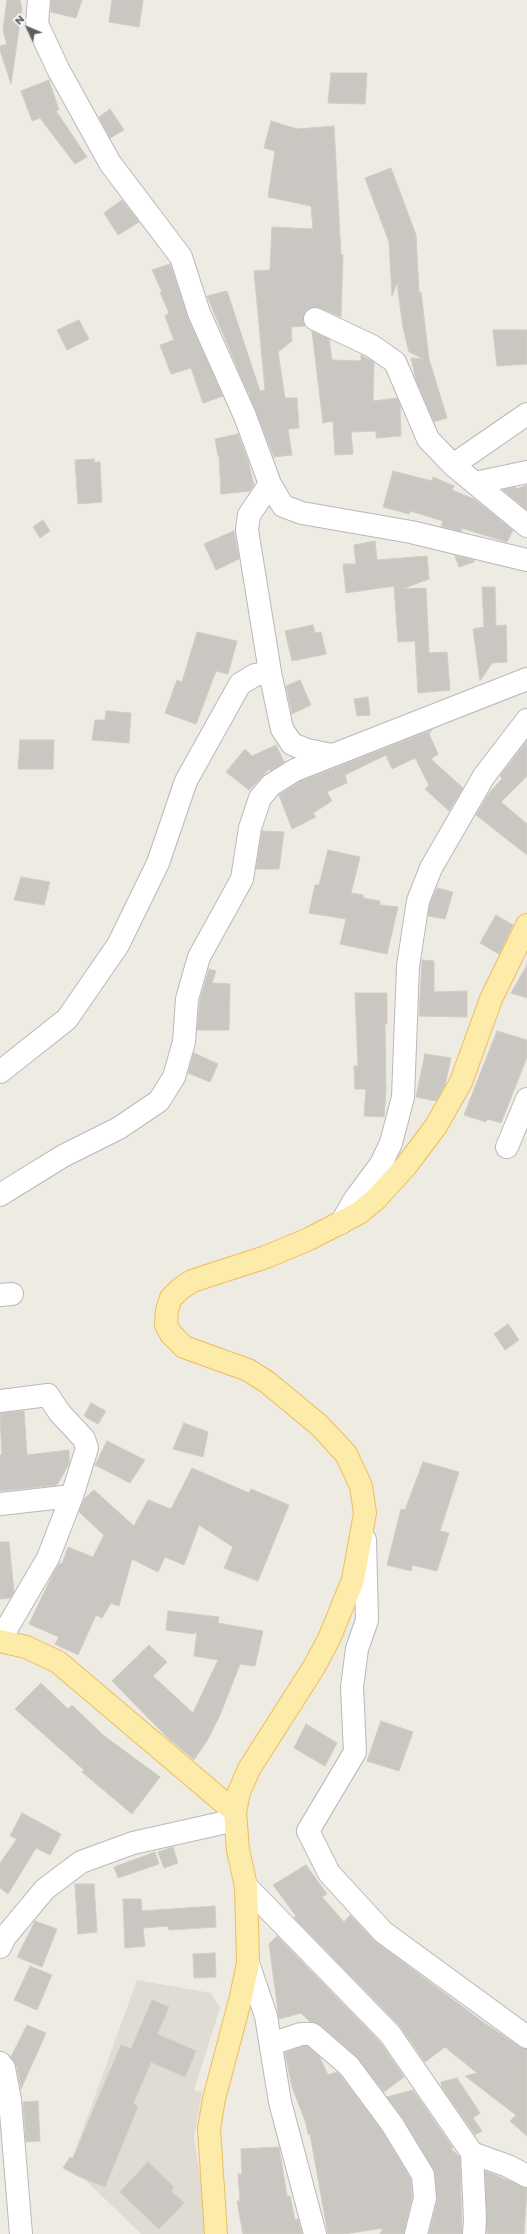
<!DOCTYPE html>
<style>
body{margin:0}
#map{position:relative;width:527px;height:2234px;overflow:hidden;background:#eeebe3;font-family:Poppins,sans-serif}
canvas{display:block}
.north{position:absolute;left:8px;top:8px;width:40px;height:40px;-webkit-text-stroke:3px #fff;paint-order:stroke;rotate:314deg;font-size:11px;font-weight:700;line-height:16px;text-align:center;color:#5b5f63}
.north::after{content:'';display:block;margin:auto;width:14px;height:18px;background:#5b5f63;clip-path:polygon(50% 0,100% 100%,50% 72%,0 100%)}
</style>
<div id="map">
<canvas width="527" height="2234"></canvas>
<div class="north">N</div>
</div>
<script>
const c = document.querySelector('canvas').getContext('2d');
c.lineJoin = 'round';
function fillPath(path, color) {
  c.fillStyle = color;
  c.fill(path, 'evenodd');
}
function shape(rows) {
  const path = new Path2D();
  for (const r of rows) {
    path.moveTo(r[0], r[1]);
    for (let i = 2; i < r.length; i += 2) path.lineTo(r[i], r[i + 1]);
  }
  return path;
}
function trace(path, color, width, dash) {
  c.strokeStyle = color;
  c.lineWidth = width;
  c.lineCap = dash ? 'butt' : 'round';
  c.setLineDash(dash || []);
  c.stroke(path);
}
fillPath(shape([
 [137,1980,211,1993,220,2008,194,2090,202,2092,194,2138,207,2219,204,2234,141,2234,70,2165]
]), '#e0dcd4');
const building = shape([
 [7,0,20,0,22,8,11,84,0,50,0,46,7,44,3,30,7,0],
 [51,0,82,0,76,18,51,12,51,0],
 [112,0,143,0,139,27,109,22,112,0],
 [331,73,367,73,365,104,328,103,331,73],
 [49,80,59,110,56,111,87,157,75,164,40,118,32,121,21,91,49,80],
 [110,109,124,130,110,138,99,117,110,109],
 [271,121,297,129,334,126,341,255,343,255,341,317,320,308,308,309,304,314,305,326,291,327,292,341,278,352,285,398,297,398,299,428,288,429,292,455,274,457,249,395,251,393,248,393,207,296,227,291,260,391,265,390,254,271,270,270,272,227,313,229,311,206,268,197,275,151,264,148,271,121],
 [391,168,416,235,419,293,421,292,429,359,447,418,434,422,416,380,411,358,424,359,409,352,403,328,397,283,392,296,389,242,365,178,391,168],
 [122,200,139,222,118,235,104,213,122,200],
 [170,264,188,318,223,396,203,403,191,368,171,374,160,345,174,340,165,316,169,313,160,292,162,292,152,270,170,264],
 [79,320,89,339,67,350,57,330,79,320],
 [493,330,527,330,527,364,497,366,493,330],
 [312,331,329,339,332,360,361,361,361,355,374,362,373,401,397,398,400,405,401,436,376,438,376,431,351,432,353,454,335,455,333,421,323,423,312,331],
 [238,434,248,461,254,485,250,491,221,494,219,456,218,456,215,439,238,434],
 [94,459,94,462,100,462,102,502,78,504,75,460,94,459],
 [393,471,432,481,433,477,454,486,452,490,474,499,513,530,507,542,461,528,462,532,443,527,441,526,443,521,410,511,409,514,383,507,393,471],
 [527,485,527,510,503,490,515,487,517,489,527,485],
 [43,520,50,531,40,538,33,527,43,520],
 [234,531,239,559,216,570,204,544,234,531],
 [375,541,377,560,427,556,429,579,402,589,426,588,429,653,447,652,450,690,418,693,415,641,398,642,394,586,346,593,343,564,356,564,354,545,375,541],
 [455,556,474,560,474,562,459,567,455,556],
 [482,587,495,587,496,626,506,625,507,662,492,663,480,681,473,629,484,627,482,587],
 [313,625,315,633,321,632,326,654,292,661,285,631,313,625],
 [197,632,237,641,228,674,216,671,196,724,165,713,177,680,182,682,197,632],
 [300,680,311,705,292,714,286,686,300,680],
 [368,697,370,715,357,716,354,699,368,697],
 [106,711,131,713,129,743,92,740,95,720,105,720,106,711],
 [432,730,429,734,438,754,431,759,463,788,449,811,425,789,429,785,415,758,392,769,386,755,345,775,347,783,327,792,332,801,313,813,316,817,292,829,279,795,301,781,432,730],
 [20,740,54,740,53,769,18,769,20,740],
 [527,741,527,776,501,802,527,824,527,855,476,815,489,793,502,779,500,776,527,741],
 [276,745,284,762,270,771,269,769,249,790,226,772,245,749,252,756,276,745],
 [262,831,284,832,279,869,256,869,262,831],
 [328,850,360,857,351,893,363,895,363,898,380,901,380,905,398,907,387,954,340,944,346,919,309,913,315,885,319,885,328,850],
 [21,877,50,882,44,905,14,900,21,877],
 [437,888,453,892,445,919,428,916,430,904,437,888],
 [496,915,513,925,499,954,480,943,496,915],
 [422,960,434,961,434,992,467,991,467,1017,419,1016,422,960],
 [527,965,527,998,511,993,527,965],
 [209,969,216,971,212,983,230,984,229,1030,197,1030,200,1000,209,969],
 [355,993,387,993,387,1024,385,1024,386,1090,384,1117,364,1116,366,1089,355,1089,354,1066,358,1066,355,993],
 [497,1031,527,1040,527,1057,501,1123,487,1119,486,1122,464,1115,497,1031],
 [194,1053,218,1064,210,1082,188,1073,194,1053],
 [425,1054,451,1058,445,1085,436,1101,416,1097,425,1054],
 [508,1324,519,1340,505,1350,494,1334,508,1324],
 [91,1403,106,1411,98,1424,84,1416,91,1403],
 [24,1411,27,1455,69,1450,69,1464,57,1485,0,1491,0,1455,2,1455,0,1413,24,1411],
 [184,1423,208,1432,203,1457,173,1449,184,1423],
 [107,1441,145,1460,130,1483,95,1465,107,1441],
 [423,1462,459,1472,440,1531,449,1533,437,1571,412,1565,411,1571,387,1565,401,1509,405,1510,423,1462],
 [192,1468,249,1493,251,1489,289,1505,258,1581,224,1568,233,1547,199,1525,184,1565,165,1557,158,1572,132,1559,119,1606,111,1603,102,1618,96,1615,78,1655,55,1644,59,1637,29,1624,54,1572,60,1563,62,1564,68,1547,93,1557,104,1535,79,1512,84,1499,94,1490,134,1526,148,1500,171,1509,192,1468],
 [0,1542,9,1542,14,1592,10,1598,0,1599,0,1542],
 [168,1611,219,1617,218,1623,263,1631,255,1666,240,1664,220,1715,208,1739,194,1760,168,1738,112,1681,149,1645,167,1662,153,1676,193,1713,218,1660,194,1656,197,1631,194,1634,166,1630,168,1611],
 [41,1683,68,1709,72,1705,103,1735,160,1777,132,1814,82,1772,84,1770,15,1709,41,1683],
 [381,1721,413,1732,399,1771,367,1761,381,1721],
 [306,1724,337,1743,325,1766,294,1748,306,1724],
 [22,1813,61,1834,50,1855,36,1848,8,1894,0,1888,0,1863,17,1839,10,1836,22,1813],
 [173,1847,178,1863,164,1868,158,1852,173,1847],
 [155,1852,159,1864,118,1878,114,1867,155,1852],
 [306,1865,327,1894,322,1897,344,1922,350,1915,376,1942,483,2022,520,2047,527,2049,527,2136,510,2121,516,2115,465,2076,477,2073,445,2047,425,2062,399,2025,294,1918,296,1916,273,1885,306,1865],
 [75,1884,94,1884,97,1932,78,1934,75,1884],
 [123,1899,141,1899,142,1911,215,1906,216,1927,169,1930,168,1926,143,1928,145,1946,125,1948,123,1899],
 [35,1921,57,1929,42,1967,17,1957,35,1921],
 [277,1936,380,2042,404,2077,384,2092,357,2057,320,2025,310,2022,301,2013,279,2019,269,1944,277,1936],
 [215,1953,216,1977,194,1978,193,1954,215,1953],
 [30,1966,52,1975,37,2010,14,2000,30,1966],
 [152,2000,169,2007,157,2034,196,2051,185,2077,151,2062,133,2104,138,2106,105,2187,78,2176,63,2168,70,2157,73,2158,121,2045,131,2049,152,2000],
 [27,2025,46,2033,21,2089,17,2067,11,2057,27,2025],
 [303,2046,307,2046,319,2056,328,2075,337,2072,340,2075,382,2131,411,2179,412,2197,404,2234,380,2234,383,2228,344,2234,328,2234,310,2134,308,2134,306,2123,292,2087,285,2053,303,2046],
 [457,2078,480,2113,473,2118,482,2131,475,2135,442,2088,441,2082,457,2078],
 [413,2090,453,2148,451,2149,460,2157,462,2234,429,2234,437,2201,435,2174,403,2118,387,2097,413,2090],
 [38,2101,40,2141,26,2142,23,2102,38,2101],
 [279,2147,287,2196,290,2196,295,2220,298,2219,302,2234,243,2234,237,2201,240,2201,238,2174,242,2174,241,2149,279,2147],
 [148,2162,174,2187,171,2191,184,2203,159,2229,120,2192,148,2162],
 [485,2171,527,2188,524,2234,487,2234,485,2171]
]);
fillPath(building, '#cac7c2');
trace(building, '#d2ccc2', 1);
const minor = shape([
 [39,0,37,24,58,69,110,163,181,257,199,313,245,416,270,484,283,506,302,513,411,532,527,560],
 [315,319,372,346,395,362,428,439,453,465,527,526],
 [453,465,527,414],
 [475,483,527,472],
 [270,484,249,515,247,530,270,672,282,729,292,744,307,750,332,755],
 [0,1072,67,1019,118,945,158,863,186,781,240,684,255,675,270,672],
 [507,1147,527,1099],
 [0,1195,63,1156,119,1128,159,1101,174,1077,184,1042,187,999,199,957,242,879,250,828,260,798,271,785,295,770,527,679],
 [341,1223,355,1199,381,1164,391,1143,403,1097,408,966,418,901,431,868,484,776,527,720],
 [0,1295,12,1294],
 [0,1401,48,1395,59,1412,84,1439,87,1448,72,1496,48,1558,0,1640],
 [0,1504,72,1496],
 [365,1540,367,1620,357,1649,352,1687,355,1752,308,1831,329,1873,383,1932,527,2037],
 [246,1886,390,2034,472,2153,475,2219,474,2234],
 [0,1947,5,1937,45,1889,81,1862,133,1843,222,1823,235,1812],
 [248,1963,266,2016,280,2102,315,2234],
 [271,2044,301,2034,312,2034,349,2066,392,2124,423,2175,425,2198,416,2234],
 [0,2063,4,2068,10,2100,21,2234],
 [472,2153,508,2166,527,2176]
]);
const major = shape([
 [0,1641,26,1647,58,1662,235,1812],
 [216,2234,209,2129,214,2099,241,1997,248,1963,246,1886,238,1850,235,1812,239,1792,249,1769,314,1667,329,1639,353,1580,365,1513,361,1486,346,1454,319,1425,267,1382,248,1370,184,1347,171,1334,166,1325,167,1310,171,1298,180,1289,192,1281,266,1257,309,1239,359,1213,376,1199,406,1166,436,1126,461,1082,491,999,527,925]
]);
trace(minor, '#b6b9bd', 24);
trace(major, '#eebd5c', 24);
trace(minor, '#fff', 22);
trace(major, '#fdeba9', 22);
</script>
